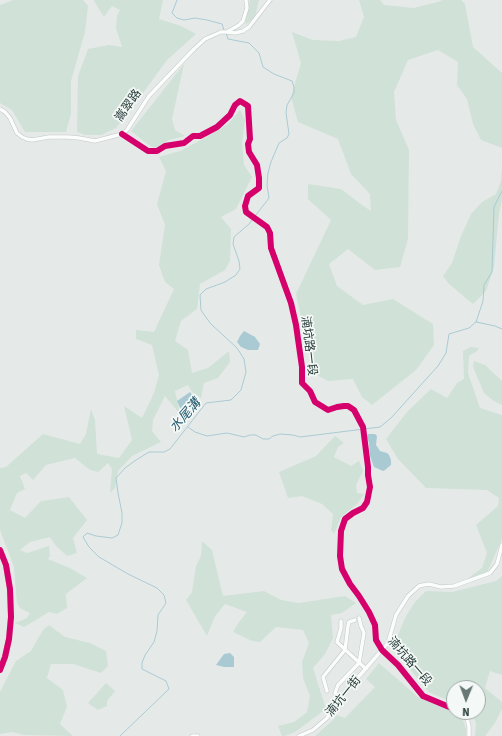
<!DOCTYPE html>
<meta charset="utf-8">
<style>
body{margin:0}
#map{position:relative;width:502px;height:736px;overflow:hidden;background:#e5eae8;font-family:"Source Sans 3",sans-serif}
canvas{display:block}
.north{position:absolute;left:446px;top:680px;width:40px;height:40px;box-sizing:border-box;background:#f4f8f6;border:1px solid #a1acaa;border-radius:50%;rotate:181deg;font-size:11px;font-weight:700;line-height:16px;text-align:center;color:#253b37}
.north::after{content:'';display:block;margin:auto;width:14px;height:18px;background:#687875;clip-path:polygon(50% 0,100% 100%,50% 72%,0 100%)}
</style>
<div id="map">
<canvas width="502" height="736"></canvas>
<div class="north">N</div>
</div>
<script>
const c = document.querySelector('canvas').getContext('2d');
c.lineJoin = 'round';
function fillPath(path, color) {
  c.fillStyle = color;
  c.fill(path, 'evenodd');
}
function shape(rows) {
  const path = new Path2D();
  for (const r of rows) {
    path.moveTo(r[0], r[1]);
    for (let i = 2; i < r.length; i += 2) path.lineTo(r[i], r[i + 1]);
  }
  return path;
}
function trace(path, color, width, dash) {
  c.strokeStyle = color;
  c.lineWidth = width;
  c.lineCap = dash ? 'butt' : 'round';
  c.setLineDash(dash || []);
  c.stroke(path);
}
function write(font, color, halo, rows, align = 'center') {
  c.font = font + ' "Source Sans 3","Noto Sans TC",sans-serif';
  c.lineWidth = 3.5;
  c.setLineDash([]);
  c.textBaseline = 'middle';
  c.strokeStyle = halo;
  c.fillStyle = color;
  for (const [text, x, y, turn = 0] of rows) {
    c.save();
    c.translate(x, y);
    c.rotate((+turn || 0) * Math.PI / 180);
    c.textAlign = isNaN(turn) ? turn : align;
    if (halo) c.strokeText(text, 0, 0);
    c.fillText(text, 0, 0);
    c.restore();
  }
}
fillPath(shape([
 [13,0,83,0,88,6,85,32,71,81,71,114,66,132,25,132,12,110,0,103,0,5],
 [94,0,163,0,159,19,181,26,196,34,167,60,135,104,116,128,101,135,85,135,77,132,78,76,88,49,109,45,122,47,116,28,117,16,120,10,112,6,104,17,94,1],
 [250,0,259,0,255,17,245,25],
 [359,0,380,0,384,5,414,8,441,1,442,0,461,0,465,4,473,47,502,73,502,148,481,140,473,124,467,99,457,85,458,62,438,50,408,60,394,92,396,120,409,150,408,239,400,267,375,270,348,249,329,264,337,286,363,305,393,299,433,324,434,345,416,370,372,405,362,397,353,379,328,381,315,374,307,345,296,294,331,220,308,199,308,184,341,189,362,205,371,211,370,194,351,174,338,139,298,122,291,97,301,63,292,32,313,40,339,41,356,37,364,17],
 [184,64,172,119,175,130,185,136,169,140,156,148,150,146,131,131],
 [240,110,245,120,242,142,244,165,252,177,236,209,221,217,231,229,230,261,225,270,200,284,197,309,181,321,175,341,188,350,192,373,208,368,229,351,230,362,218,378,204,383,201,398,192,392,188,385,175,391,180,414,165,396,153,420,152,431,161,442,132,456,118,471,115,488,110,493,112,469,108,463,98,472,90,470,75,458,46,465,33,480,26,473,20,476,25,489,17,493,10,510,25,518,41,501,69,497,87,520,73,538,77,553,67,556,56,546,50,537,30,542,20,550,27,553,49,546,50,556,48,559,70,568,87,578,66,594,67,608,57,614,49,612,24,627,15,623,27,618,30,613,20,608,17,603,14,567,0,530,0,468,6,467,43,434,80,444,86,434,91,409,95,420,97,454,119,458,132,440,124,406,142,418,154,393,159,375,152,345,136,339,136,330,154,332,174,289,165,282,159,265,165,225,157,204,166,171,159,157,180,151,201,140,228,124],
 [502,167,502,199,499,214,494,267,486,291,473,304,449,284,443,276,452,263,461,236,471,214,482,202,496,194,501,181],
 [471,347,479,348,477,351,469,356,468,373,480,408,502,415,502,539,487,573,467,579,482,568,487,553,476,525,498,506,499,498,487,490,426,488,398,459,386,439,407,412,431,389,447,398,457,383,464,379,463,351],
 [474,361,485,365,502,381,502,405,494,401,484,393,473,367],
 [335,436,344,443,338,447,334,457,351,466,359,461,363,471,356,485,357,493,364,494,357,504,341,517,334,534,331,530,333,514,322,504,302,496,288,498,279,472,316,456],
 [202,541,212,550,223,596,264,591,281,600,299,603,345,596,356,603,342,613,331,615,333,638,325,654,313,668,326,709,295,732,285,736,282,736,278,726,294,722,307,712,310,696,303,678,302,662,309,643,303,630,276,627,260,642,252,641,233,632,239,622,247,612,225,604,215,616,207,636,186,600,192,592,196,566,201,556],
 [502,576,502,675,490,671,485,688,502,702,502,709,495,723,485,736,475,736,476,723,471,712,478,712,478,688,454,688,454,703,429,692,399,656,397,637,406,616,415,602,426,591,452,592,496,581],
 [49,625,65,637,90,643,106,651,108,666,101,673,73,664,51,664,47,678,63,690,67,707,60,724,73,736,24,735,12,732,0,734,0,692,16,661,31,651,43,630],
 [379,663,418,697,462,716,466,730,466,736,315,736,333,720,336,715,345,718,375,687,366,679],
 [106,683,115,691,107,701,107,706,98,710,88,703]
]), '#d0e1d7');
fillPath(shape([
 [244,331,255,337,260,344,258,350,248,350,241,347,237,342,240,336],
 [190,392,193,396,194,403,189,405,190,415,187,416,180,417,181,410,177,401],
 [368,434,375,434,377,436,376,445,380,451,387,453,389,455,391,460,391,465,385,470,383,471,374,467,370,456,369,443,367,437],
 [230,653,234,657,234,667,224,667,216,665,224,654]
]), '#aacad3');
trace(shape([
 [177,0,172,13,177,18,184,20,195,18,207,20,222,24,224,30],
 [476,322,495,326,502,329],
 [188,427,195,432,207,436,227,433,244,437,250,435,256,435,263,439,269,439,273,436,280,434,293,435,300,437,380,427,391,418,438,366,446,353,449,334,469,328,476,322,483,301,484,285,492,272,494,207,502,191],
 [120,736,169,689,166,681,142,669,142,663,145,655,154,642,157,631,158,615,166,603,164,595,157,588,128,574,99,557,89,547,83,537,87,533,96,536,112,538,118,535,122,523,122,513,118,493,116,478,125,468,136,460,149,452,164,452,170,449,206,403,231,400,241,390,246,372,244,359,237,348,211,324,205,316,201,310,200,295,206,289,225,282,236,275,240,269,239,261,233,244,234,237,249,224,269,198,267,185,268,173,271,162,279,143,287,138,289,134,286,113,287,105,294,93,294,87,292,81,274,74,263,67,259,53,249,43,228,39,226,33]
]), '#aacad3', 1);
const street = shape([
 [227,32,239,25,243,21,247,8,246,0],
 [0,109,5,112,10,118,17,133,22,137,27,139,32,140,49,137,68,137,79,138,95,141,122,134,127,130,149,96,194,49,205,39,221,32,227,32,235,33,243,31,249,27,270,0],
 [122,134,148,151,157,151,165,146,184,143,193,136,200,136,217,127,230,115,235,105,240,101,245,104,248,106,250,139,248,144,249,152,257,165,259,178,259,188,248,196,245,206,246,212,267,227,270,233,271,248,291,303,296,325,302,367,302,383,310,391,315,402,328,410,337,407,344,406,348,406,354,410,363,427,368,467,368,475,370,487,367,502,363,508,353,513,345,519,341,531,340,556,342,569,350,584,359,596,369,612,375,625,376,640,382,650,398,665,423,696,454,709],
 [341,621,341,628,337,642,366,669],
 [327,691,323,677,345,650,348,626,349,622,355,620],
 [341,697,335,693,338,685,359,663,364,633,361,626,359,618],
 [461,712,467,718,469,727,469,736],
 [192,736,198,736],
 [299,736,313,730,327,718,341,697,388,643,396,615,408,596,419,586,423,585,429,584,441,587,454,586,490,573,497,564,502,545]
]);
const secondary = shape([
 [0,550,6,565,10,589,11,617,9,639,5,657,0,670]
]);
trace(street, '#c2c7c5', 4.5);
trace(secondary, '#c1c7c5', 6);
trace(street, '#fbfcfc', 3.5);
trace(secondary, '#fbfcfc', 5);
trace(shape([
 [122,134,148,151,157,151,165,146,184,143,193,136,200,136,217,127,230,115,235,105,240,101,245,104,248,106,250,139,248,144,249,152,257,165,259,178,259,188,248,196,245,206,246,212,267,227,270,233,271,248,291,303,296,325,302,367,302,383,310,391,315,402,328,410,337,407,344,406,348,406,354,410,363,427,368,467,368,475,370,487,367,502,363,508,353,513,345,519,341,531,340,556,342,569,350,584,359,596,369,612,375,625,376,640,382,650,398,665,423,696,454,709],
 [0,550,6,565,10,589,11,617,9,639,5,657,0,670]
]), '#d6006c', 6);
write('12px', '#253b37', '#f4f8f6', [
 ["嵩翠路",129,106,-55],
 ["湳坑路一段",308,346,83],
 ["湳坑路一段",409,662,49],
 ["湳坑一街",344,697,-51]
]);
write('italic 13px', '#255d71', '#f4f8f6', [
 ["水尾溝",186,416,-49]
]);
</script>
